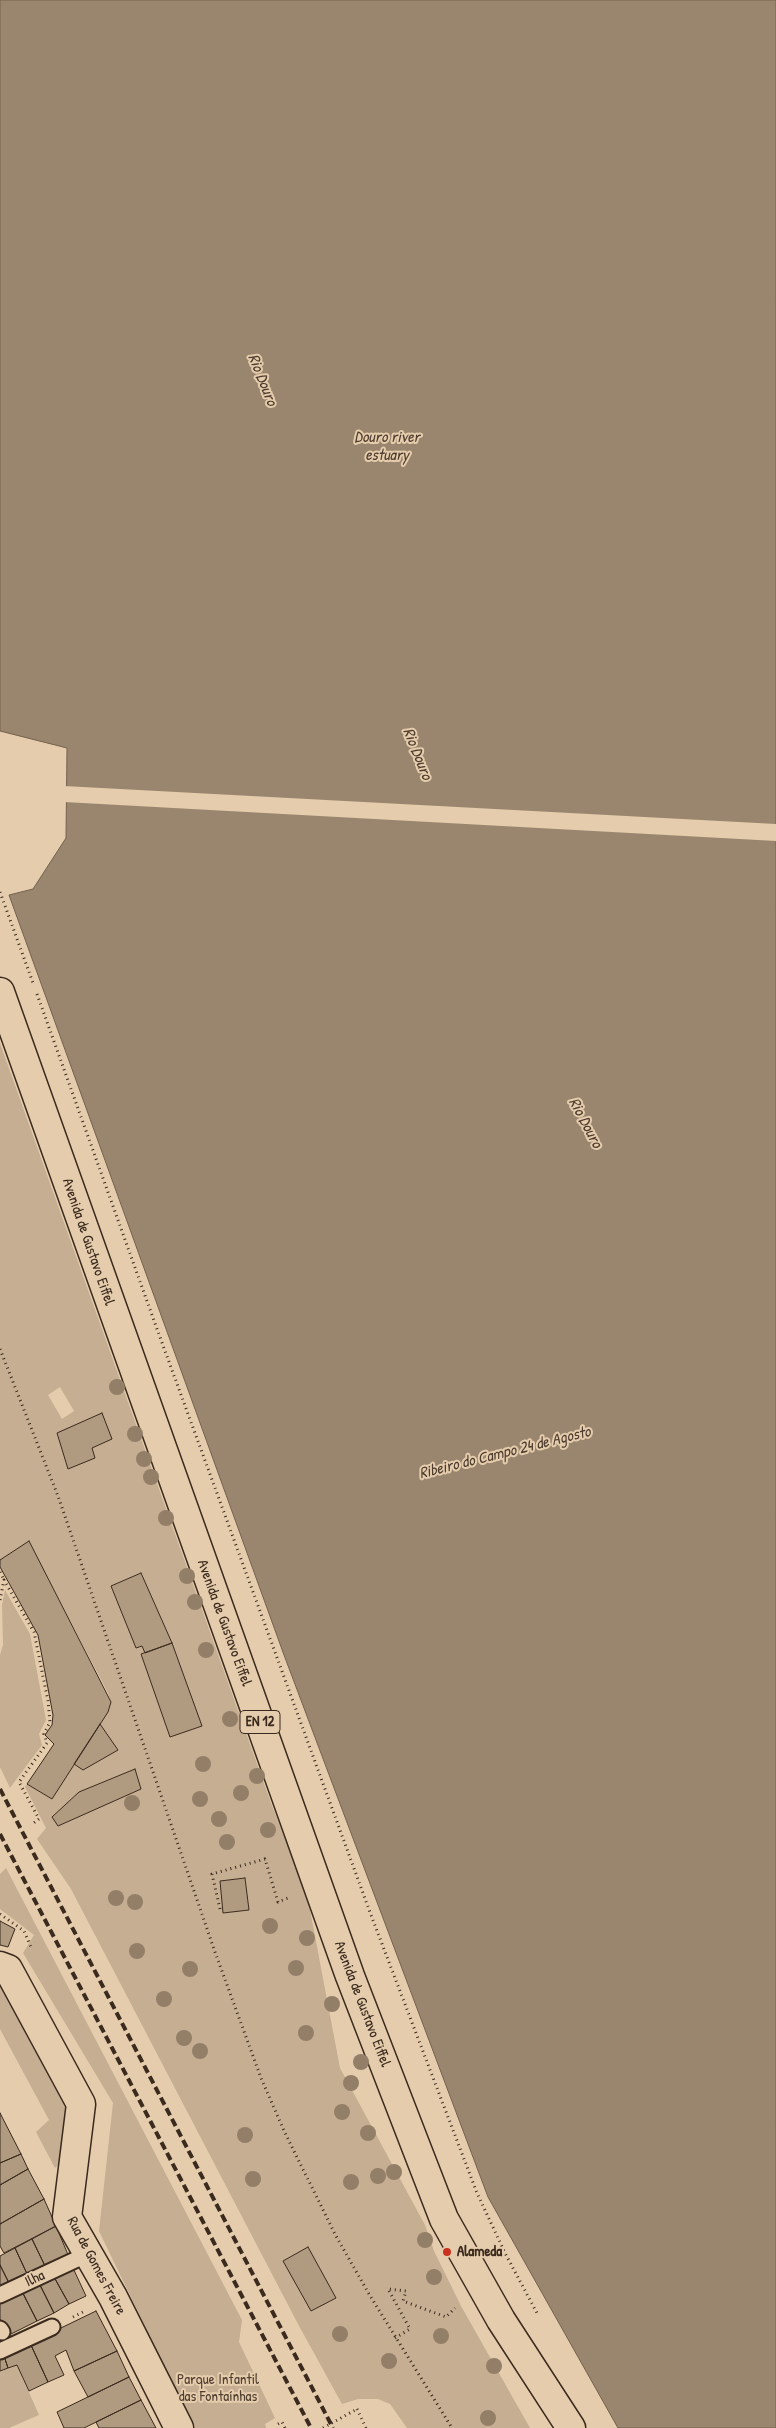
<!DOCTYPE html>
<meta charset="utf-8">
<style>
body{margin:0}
canvas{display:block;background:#e4ccac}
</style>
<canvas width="776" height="2428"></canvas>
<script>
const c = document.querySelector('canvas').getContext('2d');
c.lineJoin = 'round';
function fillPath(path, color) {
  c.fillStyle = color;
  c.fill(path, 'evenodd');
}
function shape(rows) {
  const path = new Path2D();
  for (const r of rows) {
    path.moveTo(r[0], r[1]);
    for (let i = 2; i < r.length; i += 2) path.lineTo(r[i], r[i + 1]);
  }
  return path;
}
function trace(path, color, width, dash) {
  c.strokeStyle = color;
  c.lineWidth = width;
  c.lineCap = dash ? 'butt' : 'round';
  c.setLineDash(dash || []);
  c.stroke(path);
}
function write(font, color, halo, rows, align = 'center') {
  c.font = font + ' "Patrick Hand",sans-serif';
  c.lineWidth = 4;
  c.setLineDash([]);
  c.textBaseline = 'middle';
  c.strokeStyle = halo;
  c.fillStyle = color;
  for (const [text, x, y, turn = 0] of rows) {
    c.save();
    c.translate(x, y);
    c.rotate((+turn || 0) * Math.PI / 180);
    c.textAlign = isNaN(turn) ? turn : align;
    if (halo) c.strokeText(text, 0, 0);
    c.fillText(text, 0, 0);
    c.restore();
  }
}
fillPath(shape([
 [0,1043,271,1803,307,1894,340,2068,425,2225,434,2251,461,2306,530,2428,407,2428,390,2404,378,2399,358,2399,342,2404,298,2324,71,1889,37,1839,46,1828,25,1787,27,1784,52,1799,74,1764,83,1770,118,1750,100,1724,111,1702,108,1693,29,1542,0,1560],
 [60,1387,74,1411,62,1419,48,1395],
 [141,1573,172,1643,201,1726,170,1737,141,1654,145,1653,142,1646,136,1648,111,1586],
 [135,1769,140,1789,58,1826,52,1817,79,1792],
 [245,1878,249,1910,224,1913,220,1881],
 [5,1590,30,1634,46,1720,39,1734,42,1745,10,1788,0,1767,0,1655,3,1645,2,1605],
 [6,1868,242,2320,239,2342,275,2418,265,2424,266,2428,194,2428,99,2231,113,2103,23,1953,34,1935,0,1909,0,1874],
 [0,1984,68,2105,63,2161,55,2168,36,2132,49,2120,0,2029],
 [17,2365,39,2415,9,2428,0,2428,0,2371]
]), '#c5ae92');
const water = shape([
 [0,0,776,0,776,2428,618,2428,488,2197,284,1655,9,895,33,889,66,838,67,748,0,731,0,0]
]);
fillPath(water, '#9a866e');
trace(water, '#74614e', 1);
fillPath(shape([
 [64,786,776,824,776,841,64,802]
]), '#e4ccac');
const building = shape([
 [102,1413,112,1439,92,1448,95,1458,68,1469,57,1433,102,1413],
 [29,1541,111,1702,108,1712,52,1799,27,1784,54,1744,45,1735,52,1725,53,1715,38,1635,0,1567,0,1560,29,1541],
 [141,1573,172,1643,145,1653,142,1646,136,1648,111,1586,141,1573],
 [172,1643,202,1726,170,1737,141,1654,172,1643],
 [100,1724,118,1750,83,1770,74,1764,100,1724],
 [135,1769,141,1789,58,1826,52,1817,79,1792,135,1769],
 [245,1878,249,1910,223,1913,220,1881,245,1878],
 [0,1921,15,1929,8,1947,0,1945,0,1921],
 [0,2113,21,2154,0,2163,0,2113],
 [21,2154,28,2169,0,2185,0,2163,21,2154],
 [28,2169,44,2199,0,2224,0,2185,28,2169],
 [44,2199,56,2226,4,2253,0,2246,0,2224,44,2199],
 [56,2226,69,2257,46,2268,32,2239,56,2226],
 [32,2239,46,2268,28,2276,15,2248,32,2239],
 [308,2247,336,2298,311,2311,283,2261,308,2247],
 [15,2248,28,2276,10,2285,0,2265,0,2256,15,2248],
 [0,2265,10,2285,0,2289,0,2265],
 [73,2268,86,2296,69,2304,54,2277,73,2268],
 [54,2277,69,2304,54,2313,40,2285,54,2277],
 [40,2285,54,2313,37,2321,23,2293,40,2285],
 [20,2288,37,2321,9,2335,0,2319,0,2298,20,2288],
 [96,2311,117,2351,74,2371,66,2350,55,2356,64,2375,48,2382,30,2343,96,2311],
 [30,2343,48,2382,29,2391,17,2365,8,2368,4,2356,30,2343],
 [117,2351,129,2377,88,2397,74,2371,117,2351],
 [4,2356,8,2368,0,2371,0,2358,4,2356],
 [129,2377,141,2400,84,2428,64,2428,57,2412,129,2377],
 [141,2400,156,2428,99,2428,96,2422,141,2400]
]);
fillPath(building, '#b09a80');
trace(building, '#3b2a1e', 1);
const lane = shape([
 [0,2295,88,2254],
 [0,2329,2,2332],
 [0,2351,52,2327]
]);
const street = shape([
 [0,1966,8,1969,81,2104,67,2217,113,2297,179,2428]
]);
const primary = shape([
 [0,992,350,1976,444,2219,501,2320,571,2428]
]);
trace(lane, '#3b2a1e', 19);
trace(street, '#3b2a1e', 31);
trace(primary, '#3b2a1e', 31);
trace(shape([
 [0,892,33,983],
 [37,994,157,1329,371,1915,477,2193,505,2253,538,2315],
 [0,1349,58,1496,215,1952,261,2078,285,2133,336,2236,369,2294,452,2428],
 [0,1572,4,1580],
 [0,1600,4,1580,34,1632,48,1701,50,1722,44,1734,47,1743,19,1782,39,1819,31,1825],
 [220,1909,212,1874,265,1859,278,1902,288,1898],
 [0,1914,24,1931,31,1947],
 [73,2317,85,2311],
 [395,2338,410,2329,388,2289,406,2291,403,2301,446,2317,455,2308],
 [357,2409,366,2428],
 [278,2424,282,2422,285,2428]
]), '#3b2a1e', 3, [1, 4]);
trace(lane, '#e4ccac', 15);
trace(street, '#e4ccac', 28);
trace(primary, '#e4ccac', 28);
trace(shape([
 [0,1789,333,2428],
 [0,1834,311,2428]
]), '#3b2a1e', 4, [8, 4]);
trace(shape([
 [323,2428,357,2409]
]), '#3b2a1e', 3, [1, 4]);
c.fillStyle = '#937e67';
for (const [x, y] of [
 [117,1387],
 [135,1434],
 [144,1459],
 [151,1477],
 [166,1518],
 [187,1576],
 [195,1602],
 [206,1650],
 [230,1719],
 [203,1764],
 [257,1776],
 [241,1793],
 [200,1799],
 [132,1803],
 [219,1819],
 [268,1830],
 [227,1842],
 [116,1898],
 [135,1902],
 [270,1926],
 [307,1938],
 [137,1951],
 [296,1968],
 [190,1969],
 [164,1999],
 [332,2004],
 [306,2033],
 [184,2038],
 [200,2051],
 [361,2062],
 [351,2083],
 [342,2112],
 [368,2133],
 [245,2135],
 [394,2172],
 [378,2176],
 [253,2179],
 [351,2182],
 [425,2240],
 [434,2277],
 [340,2334],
 [441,2336],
 [389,2361],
 [494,2366],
 [488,2418]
]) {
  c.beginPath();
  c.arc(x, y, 8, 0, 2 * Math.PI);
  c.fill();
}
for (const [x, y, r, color] of [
 [447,2252,5,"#c8321e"]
]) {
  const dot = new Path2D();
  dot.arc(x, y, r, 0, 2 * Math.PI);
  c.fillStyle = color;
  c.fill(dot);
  trace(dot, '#e4ccac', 2);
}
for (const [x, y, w] of [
 [260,1722,40]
]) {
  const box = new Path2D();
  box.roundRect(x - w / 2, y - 11.5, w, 23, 4);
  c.fillStyle = '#e4ccac';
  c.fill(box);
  trace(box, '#3b2a1e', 1);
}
write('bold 14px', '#3b2a1e', null, [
 ["EN 12",260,1722]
]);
write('15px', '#3b2a1e', '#e4ccac', [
 ["Avenida de Gustavo Eiffel",88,1242,71],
 ["Avenida de Gustavo Eiffel",224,1623,70],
 ["Avenida de Gustavo Eiffel",362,2004,69],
 ["Rua de Gomes Freire",96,2266,62],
 ["Ilha",35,2279,-25]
]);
write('bold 15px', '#3b2a1e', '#e4ccac', [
 ["Alameda",457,2252]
], 'left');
write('15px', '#503e2f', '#e4ccac', [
 ["Parque Infantil",218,2380],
 ["das Fontaínhas",218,2397]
]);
write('italic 16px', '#4e3c2e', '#e4ccac', [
 ["Rio Douro",262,380,68],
 ["Douro river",387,438],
 ["estuary",387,456],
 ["Rio Douro",417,754,68],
 ["Rio Douro",585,1123,62],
 ["Ribeiro do Campo 24 de Agosto",505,1453,-14]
]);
</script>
